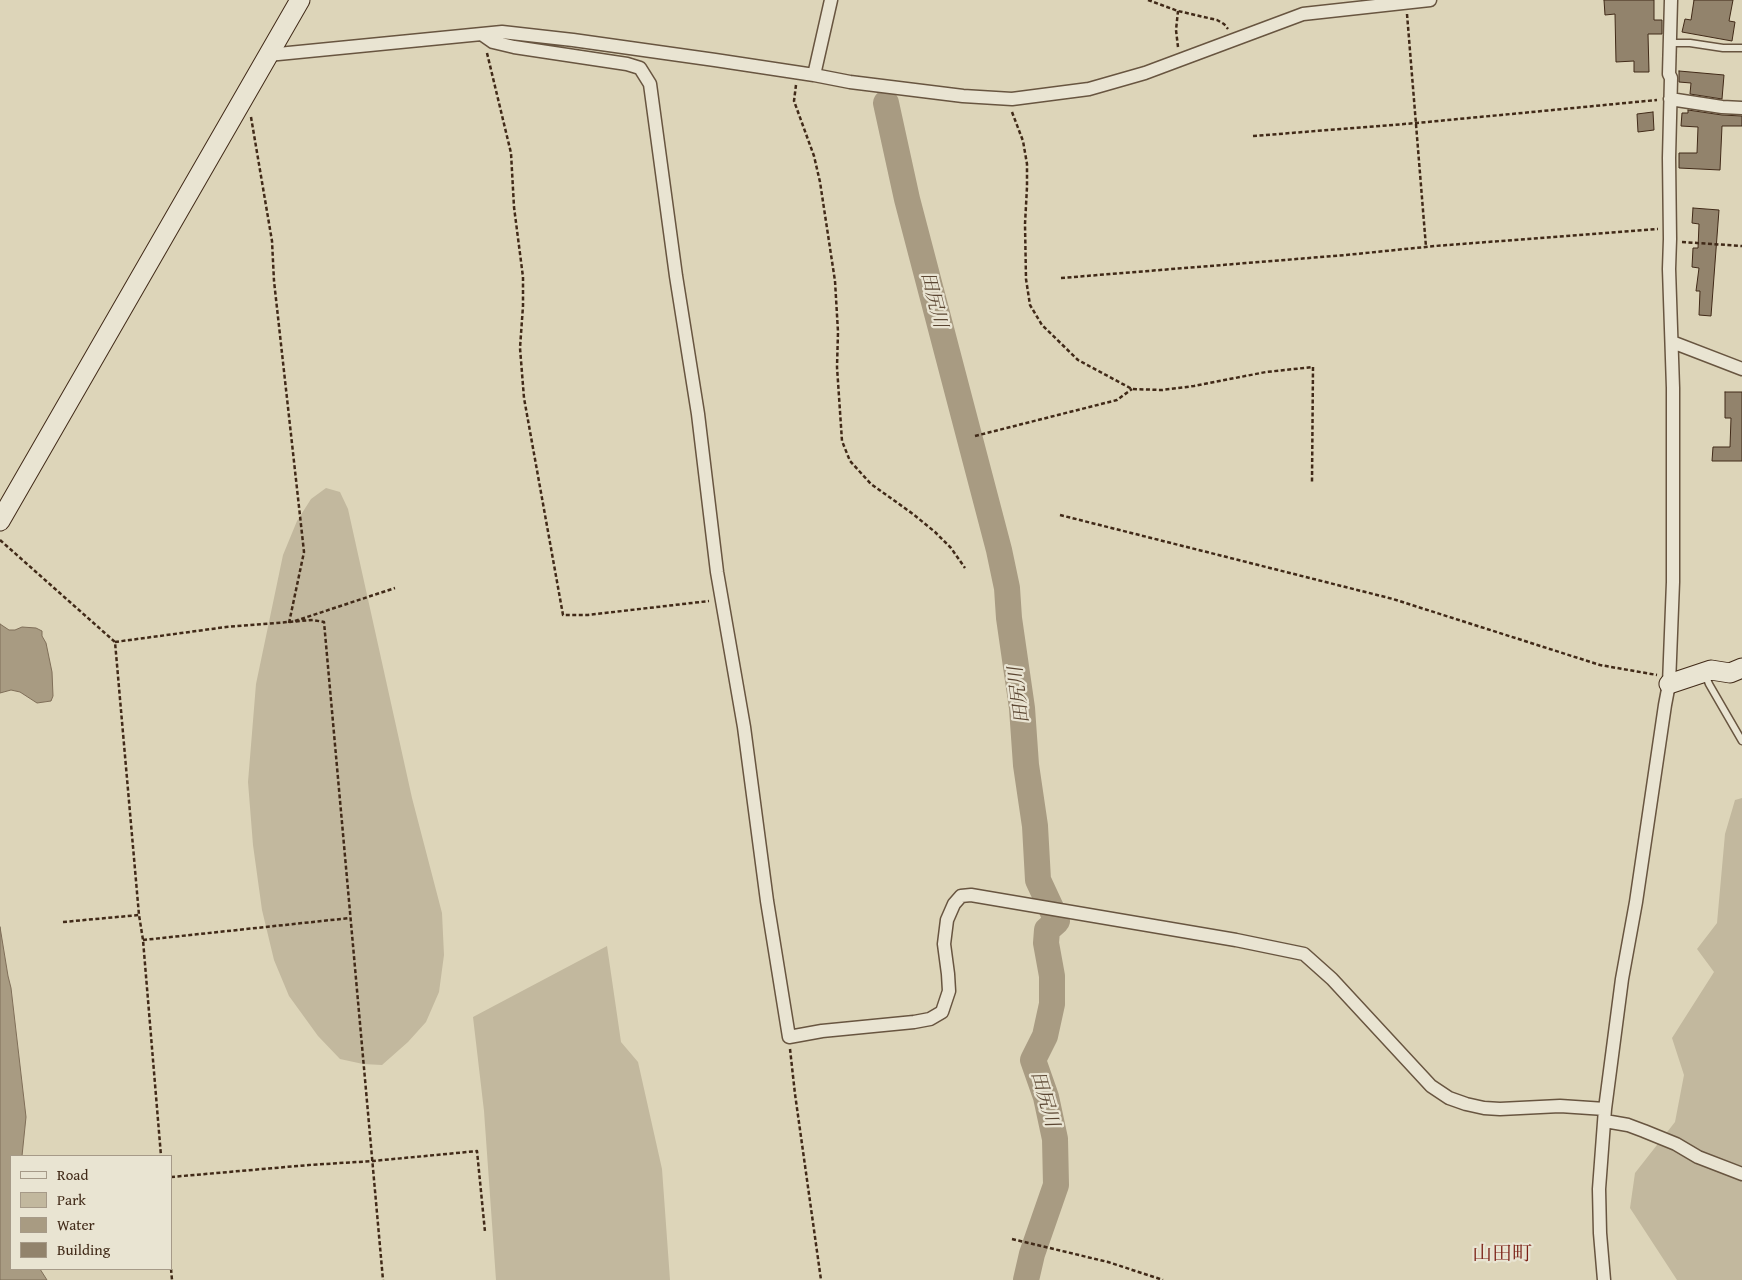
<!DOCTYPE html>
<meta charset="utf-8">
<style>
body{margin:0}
#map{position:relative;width:1742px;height:1280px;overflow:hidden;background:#ddd5b9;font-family:"Gentium Book Plus",serif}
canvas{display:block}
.legend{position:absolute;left:10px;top:1155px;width:162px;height:115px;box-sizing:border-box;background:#e9e4d2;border:1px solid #a69a88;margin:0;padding:6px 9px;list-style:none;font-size:15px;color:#412a18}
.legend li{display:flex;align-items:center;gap:10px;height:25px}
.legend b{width:25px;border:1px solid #a69a88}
</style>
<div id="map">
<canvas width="1742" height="1280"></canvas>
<ul class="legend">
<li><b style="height:6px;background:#e9e4d2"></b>Road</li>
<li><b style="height:14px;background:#c2b89e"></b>Park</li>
<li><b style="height:14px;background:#a89b82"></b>Water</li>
<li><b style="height:14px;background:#92836c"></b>Building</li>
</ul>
</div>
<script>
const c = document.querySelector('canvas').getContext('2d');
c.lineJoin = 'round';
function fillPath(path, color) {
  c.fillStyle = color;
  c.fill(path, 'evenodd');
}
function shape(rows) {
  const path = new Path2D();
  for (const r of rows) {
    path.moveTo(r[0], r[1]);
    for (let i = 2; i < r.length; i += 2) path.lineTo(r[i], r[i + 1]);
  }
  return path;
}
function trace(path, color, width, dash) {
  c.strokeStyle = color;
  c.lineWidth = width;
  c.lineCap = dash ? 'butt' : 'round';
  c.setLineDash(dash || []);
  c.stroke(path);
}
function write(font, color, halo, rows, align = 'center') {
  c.font = font + ' "Gentium Book Plus","Noto Serif JP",serif';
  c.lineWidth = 4.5;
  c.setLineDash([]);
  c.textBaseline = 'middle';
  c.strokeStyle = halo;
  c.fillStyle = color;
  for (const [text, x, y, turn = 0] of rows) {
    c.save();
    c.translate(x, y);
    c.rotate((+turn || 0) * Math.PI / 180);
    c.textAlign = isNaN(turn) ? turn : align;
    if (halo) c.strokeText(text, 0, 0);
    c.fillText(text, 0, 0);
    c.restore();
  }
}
fillPath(shape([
 [326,488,340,492,348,509,412,798,442,913,444,955,439,992,426,1022,408,1042,382,1065,363,1064,340,1059,318,1036,289,996,274,960,262,910,253,845,248,782,256,684,283,555,297,521,311,499],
 [1742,798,1742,1280,1677,1280,1630,1208,1635,1173,1675,1122,1684,1075,1672,1038,1714,972,1697,949,1717,923,1725,834,1735,800],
 [607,946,621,1042,638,1062,662,1169,670,1280,496,1280,484,1111,473,1017]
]), '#c2b89e');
const water = shape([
 [0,624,9,630,15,630,22,627,36,628,42,631,42,636,46,643,52,672,53,696,51,701,37,703,20,692,11,690,0,693,0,624],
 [0,927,8,976,11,988,26,1117,22,1156,11,1156,11,1269,40,1269,47,1280,0,1280,0,927]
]);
fillPath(water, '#a89b82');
trace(water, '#7f6e58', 1);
trace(shape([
 [886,103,907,199,999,550,1007,588,1009,618,1022,708,1026,765,1035,826,1038,880,1057,921,1047,930,1046,943,1052,976,1052,1004,1045,1036,1033,1060,1046,1097,1055,1139,1056,1185,1032,1254,1026,1280]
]), '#a89b82', 26);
const building = shape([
 [1604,0,1654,0,1654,20,1662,20,1662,34,1648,34,1649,72,1634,72,1634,61,1616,62,1615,14,1605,15,1604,0],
 [1694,0,1733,0,1729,21,1735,22,1732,41,1682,32,1685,19,1691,20,1694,0],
 [1679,71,1724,75,1722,99,1690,94,1691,83,1679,82,1679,71],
 [1688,110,1722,115,1742,116,1742,126,1722,126,1720,170,1679,168,1679,153,1697,153,1698,127,1681,126,1682,113,1688,113,1688,110],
 [1653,112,1654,130,1638,132,1637,114,1653,112],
 [1693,208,1719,210,1711,316,1699,315,1700,291,1696,291,1699,268,1692,267,1693,248,1698,248,1699,224,1692,223,1693,208],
 [1725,392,1742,392,1742,461,1712,461,1713,447,1730,447,1731,418,1725,418,1725,392]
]);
fillPath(building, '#92836c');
trace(building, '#412a18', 1);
const lane = shape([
 [1670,43,1690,43,1723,48,1742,48],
 [1705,674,1709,684,1742,741]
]);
const street = shape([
 [483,35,493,42,514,47,627,64,640,68,650,84,676,276,698,414,717,572,744,727,767,901,789,1037,822,1031,914,1022,930,1019,942,1012,949,991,948,974,944,944,947,920,954,904,961,896,971,895,1236,940,1304,954,1332,979,1431,1086,1449,1098,1466,1104,1484,1108,1500,1109,1560,1106,1605,1109],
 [268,55,502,32,573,40,715,60,814,75,850,82,963,96,1012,99,1089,89,1145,73,1303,14,1430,0],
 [814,75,831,0],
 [1670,99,1722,107,1742,108],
 [1672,342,1742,369],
 [1605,1121,1628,1125,1644,1131,1676,1144,1698,1157,1742,1174],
 [1604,1280,1600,1233,1599,1189,1605,1109,1622,979,1636,902,1665,705,1669,684,1673,582,1673,388,1669,269,1670,239,1669,158,1671,78,1669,74,1671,0]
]);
const secondary = shape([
 [0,521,300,0],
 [1669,684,1711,670,1730,673,1742,668]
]);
trace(lane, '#685540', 9);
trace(street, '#685540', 15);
trace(secondary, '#412a18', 21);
trace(shape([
 [1148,0,1178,11,1217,20,1224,24,1228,29],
 [1407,14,1426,247],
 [1178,47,1176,30,1178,11],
 [487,53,511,153,514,207,523,277,523,306,520,348,524,398,563,615,588,615,709,601],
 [796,85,794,101,814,156,820,182,835,281,838,332,837,367,842,441,850,461,871,484,913,514,935,532,951,548,965,568],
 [1012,112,1023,141,1027,164,1027,187,1025,224,1026,279,1030,305,1042,325,1078,360,1132,389,1162,390,1194,386,1266,372,1313,367,1312,482],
 [251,117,272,241,274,281,304,552,289,623],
 [1253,136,1417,123,1657,100],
 [1682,242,1742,246],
 [1061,278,1346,255,1435,246,1658,229],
 [975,436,1117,400,1132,389],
 [1060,515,1393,599,1600,665,1657,675],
 [0,540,115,642,139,915,143,940,161,1156],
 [295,621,395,588],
 [115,642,226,627,313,620,324,622,383,1280],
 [63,922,139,915],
 [143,940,350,918],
 [790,1049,795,1094,821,1280],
 [171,1177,309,1165,373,1161,477,1151,485,1232],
 [1012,1239,1108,1262,1163,1280],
 [171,1269,172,1280]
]), '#412a18', 2.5, [4, 2.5]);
trace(lane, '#e9e4d2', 6);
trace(street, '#e9e4d2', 12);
trace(secondary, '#e9e4d2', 19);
write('italic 19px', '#5b4632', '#e9e4d2', [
 ["田尻川",933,300,76],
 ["田尻川",1020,695,-97],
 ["田尻川",1044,1099,74]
]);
write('20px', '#7a1f14', '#e9e4d2', [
 ["山田町",1502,1255]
]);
</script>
